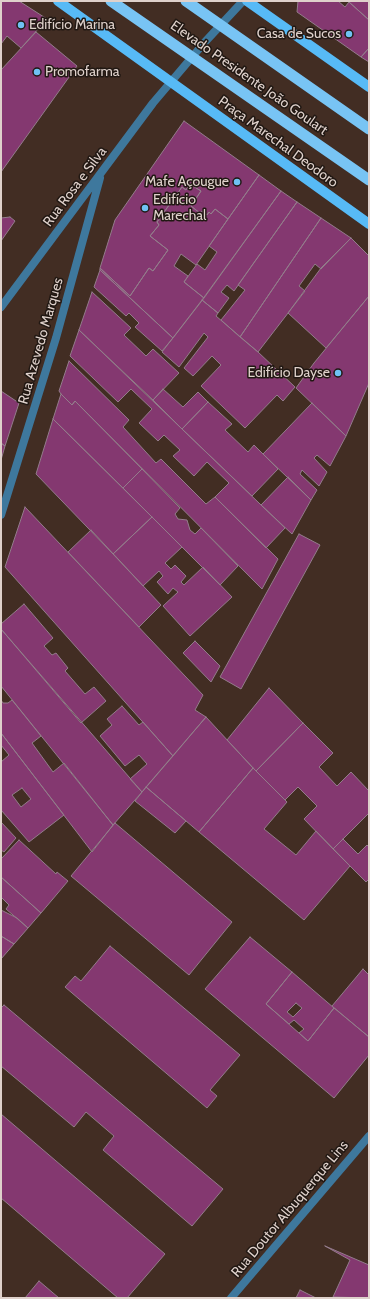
<!DOCTYPE html>
<meta charset="utf-8">
<style>
body{margin:0}
#map{position:relative;width:370px;height:1299px;overflow:hidden;background:#422d23;font-family:Cabin,sans-serif}
canvas{display:block}
.frame{position:absolute;inset:0;border:2px solid #dfd1cb;pointer-events:none}
</style>
<div id="map">
<canvas width="370" height="1299"></canvas>
<div class="frame"></div>
</div>
<script>
const c = document.querySelector('canvas').getContext('2d');
c.lineJoin = 'round';
function fillPath(path, color) {
  c.fillStyle = color;
  c.fill(path, 'evenodd');
}
function shape(rows) {
  const path = new Path2D();
  for (const r of rows) {
    path.moveTo(r[0], r[1]);
    for (let i = 2; i < r.length; i += 2) path.lineTo(r[i], r[i + 1]);
  }
  return path;
}
function trace(path, color, width, dash) {
  c.strokeStyle = color;
  c.lineWidth = width;
  c.lineCap = dash ? 'butt' : 'round';
  c.setLineDash(dash || []);
  c.stroke(path);
}
function write(font, color, halo, rows, align = 'center') {
  c.font = font + ' Cabin,sans-serif';
  c.lineWidth = 3;
  c.setLineDash([]);
  c.textBaseline = 'middle';
  c.strokeStyle = halo;
  c.fillStyle = color;
  for (const [text, x, y, turn = 0] of rows) {
    c.save();
    c.translate(x, y);
    c.rotate((+turn || 0) * Math.PI / 180);
    c.textAlign = isNaN(turn) ? turn : align;
    if (halo) c.strokeText(text, 0, 0);
    c.fillText(text, 0, 0);
    c.restore();
  }
}
const building = shape([
 [1,1,19,1,47,19,21,48,7,36,1,44,1,1],
 [338,1,345,7,349,2,369,20,369,48,361,57,297,12,298,1,338,1],
 [348,1,369,1,369,20,349,2,348,1],
 [36,32,77,66,1,172,1,70,36,32],
 [369,48,369,62,361,57,369,48],
 [184,121,259,175,228,219,215,209,211,214,209,212,207,215,202,211,201,214,191,206,201,191,190,184,186,190,182,187,157,222,159,225,150,236,168,250,153,271,149,268,130,296,100,268,115,220,184,121],
 [259,175,281,191,204,298,184,282,197,264,205,270,217,252,209,246,259,175],
 [190,184,201,191,191,206,201,214,202,211,207,215,209,212,211,214,215,209,228,219,196,265,181,254,174,266,188,276,184,282,204,298,173,338,100,270,100,268,130,296,149,268,153,271,168,250,150,236,159,225,157,222,182,187,186,190,190,184],
 [281,191,297,202,234,291,227,285,221,292,229,298,218,313,202,300,281,191],
 [297,202,321,218,240,337,221,320,245,290,238,285,297,202],
 [10,217,15,221,1,241,1,218,10,217],
 [321,218,351,238,321,269,315,264,299,286,305,291,258,352,240,337,321,218],
 [351,238,369,256,369,296,326,348,288,313,321,268,351,238],
 [100,270,173,338,162,351,135,327,139,323,129,313,126,316,94,287,100,270],
 [92,292,131,328,124,335,146,356,153,349,179,373,153,400,79,330,92,292],
 [369,296,369,383,346,436,296,388,314,363,369,296],
 [202,300,218,313,216,316,258,352,295,387,283,401,277,395,245,428,201,386,221,365,212,356,193,376,184,368,208,337,204,333,179,367,162,352,202,300],
 [79,330,285,528,266,548,215,497,229,483,207,462,194,476,173,456,180,450,164,435,158,441,139,423,152,409,131,389,118,402,70,356,79,330],
 [69,361,129,420,123,427,156,463,161,459,206,504,215,497,278,559,262,589,75,401,72,405,61,394,59,391,69,361],
 [163,389,183,407,198,392,208,402,182,429,153,400,163,389],
 [1,391,19,403,5,446,1,443,1,391],
 [61,394,72,405,75,401,142,469,123,488,53,419,61,394],
 [208,402,232,424,225,430,248,452,254,445,278,469,252,496,182,429,208,402],
 [312,403,346,436,330,466,317,455,314,458,327,472,319,486,302,470,300,474,317,490,311,500,263,454,312,403],
 [53,419,152,517,113,554,36,474,53,419],
 [1,443,5,446,1,460,1,443],
 [142,469,180,508,175,514,178,519,187,520,190,530,195,534,201,528,238,566,220,585,123,488,142,469],
 [288,477,311,500,292,534,261,505,288,477],
 [25,507,203,695,195,710,206,717,173,756,5,567,25,507],
 [152,517,182,547,165,563,171,569,175,565,186,576,181,582,184,585,203,567,232,597,190,636,163,606,178,592,173,588,168,594,157,582,163,576,159,571,143,586,113,554,152,517],
 [91,530,161,605,139,627,68,552,91,530],
 [299,534,320,545,241,689,220,677,299,534],
 [24,604,53,638,44,646,52,655,56,653,68,668,65,671,85,694,94,687,106,701,81,723,1,629,1,624,24,604],
 [1,629,142,792,113,825,1,686,1,629],
 [195,641,220,666,211,682,183,653,195,641],
 [269,688,303,723,256,771,227,740,269,688],
 [1,700,3,703,8,703,12,700,41,736,32,743,53,772,64,763,113,825,92,852,1,733,1,700],
 [122,706,139,725,143,722,173,756,142,792,130,779,147,764,139,755,125,766,100,736,112,725,107,719,122,706],
 [206,717,253,768,199,832,146,787,206,717],
 [303,723,333,753,319,767,337,786,351,772,369,791,369,813,333,849,304,819,317,806,298,787,285,800,256,771,303,723],
 [1,733,64,815,29,842,1,810,1,762,9,755,1,745,1,733],
 [22,788,31,799,21,807,12,795,22,788],
 [253,768,287,802,264,829,296,855,316,831,350,866,304,920,199,832,253,768],
 [146,787,186,821,175,833,135,801,146,787],
 [1,822,16,838,4,852,1,850,1,822],
 [115,823,232,922,189,975,71,876,115,823],
 [343,839,358,854,367,845,369,847,369,879,366,882,333,849,343,839],
 [19,840,56,874,57,872,68,881,41,913,1,877,1,859,19,840],
 [1,877,41,913,28,928,6,909,9,905,1,897,1,877],
 [1,910,17,918,28,928,14,944,1,936,1,910],
 [1,936,14,944,1,959,1,936],
 [250,937,292,972,266,1004,308,1041,334,1008,369,1037,369,1055,334,1098,205,989,250,937],
 [110,946,240,1055,210,1090,217,1096,207,1108,65,987,75,976,81,981,110,946],
 [363,969,369,975,369,1037,332,1006,363,969],
 [292,972,334,1008,308,1041,299,1033,304,1029,294,1020,289,1024,266,1004,292,972],
 [296,1003,302,1008,293,1017,287,1012,296,1003],
 [4,1005,223,1189,192,1226,103,1150,114,1136,86,1112,74,1127,1,1066,1,1008,4,1005],
 [1,1114,165,1254,127,1298,118,1298,1,1198,1,1114],
 [325,1246,369,1265,369,1298,333,1297,350,1260,325,1246],
 [39,1281,59,1298,25,1298,39,1281],
 [300,1290,316,1298,296,1298,300,1290]
]);
fillPath(building, '#843870');
trace(building, '#937c8b', 1);
trace(shape([
 [1,307,153,103,204,43,243,1],
 [1,515,56,338,100,178],
 [231,1298,369,1136]
]), '#3e789d', 8);
trace(shape([
 [58,1,369,224],
 [247,1,369,87]
]), '#57baf6', 10);
trace(shape([
 [111,1,369,180],
 [186,1,369,129]
]), '#78c4f4', 11);
for (const [x, y, r, color] of [
 [21,25,4,"#6fc2f4"],
 [349,34,4,"#6fc2f4"],
 [37,72,4,"#6fc2f4"],
 [237,182,4,"#6fc2f4"],
 [145,208,4,"#6fc2f4"],
 [338,373,4,"#6fc2f4"]
]) {
  const dot = new Path2D();
  dot.arc(x, y, r, 0, 2 * Math.PI);
  c.fillStyle = color;
  c.fill(dot);
  trace(dot, '#211813', 1.5);
}
write('14px', '#dfd1cb', '#211813', [
 ["Edifício Marina",29,25],
 ["Casa de Sucos",341,34,"right"],
 ["Promofarma",45,72],
 ["Mafe Açougue",229,182,"right"],
 ["Edifício",153,200],
 ["Marechal",153,216],
 ["Edifício Dayse",330,373,"right"]
], 'left');
write('14px', '#dfd1cb', '#211813', [
 ["Elevado Presidente João Goulart",249,78,35],
 ["Praça Marechal Deodoro",278,142,36],
 ["Rua Rosa e Silva",75,187,-53],
 ["Rua Azevedo Marques",41,341,-74],
 ["Rua Doutor Albuquerque Lins",290,1209,-50]
]);
</script>
